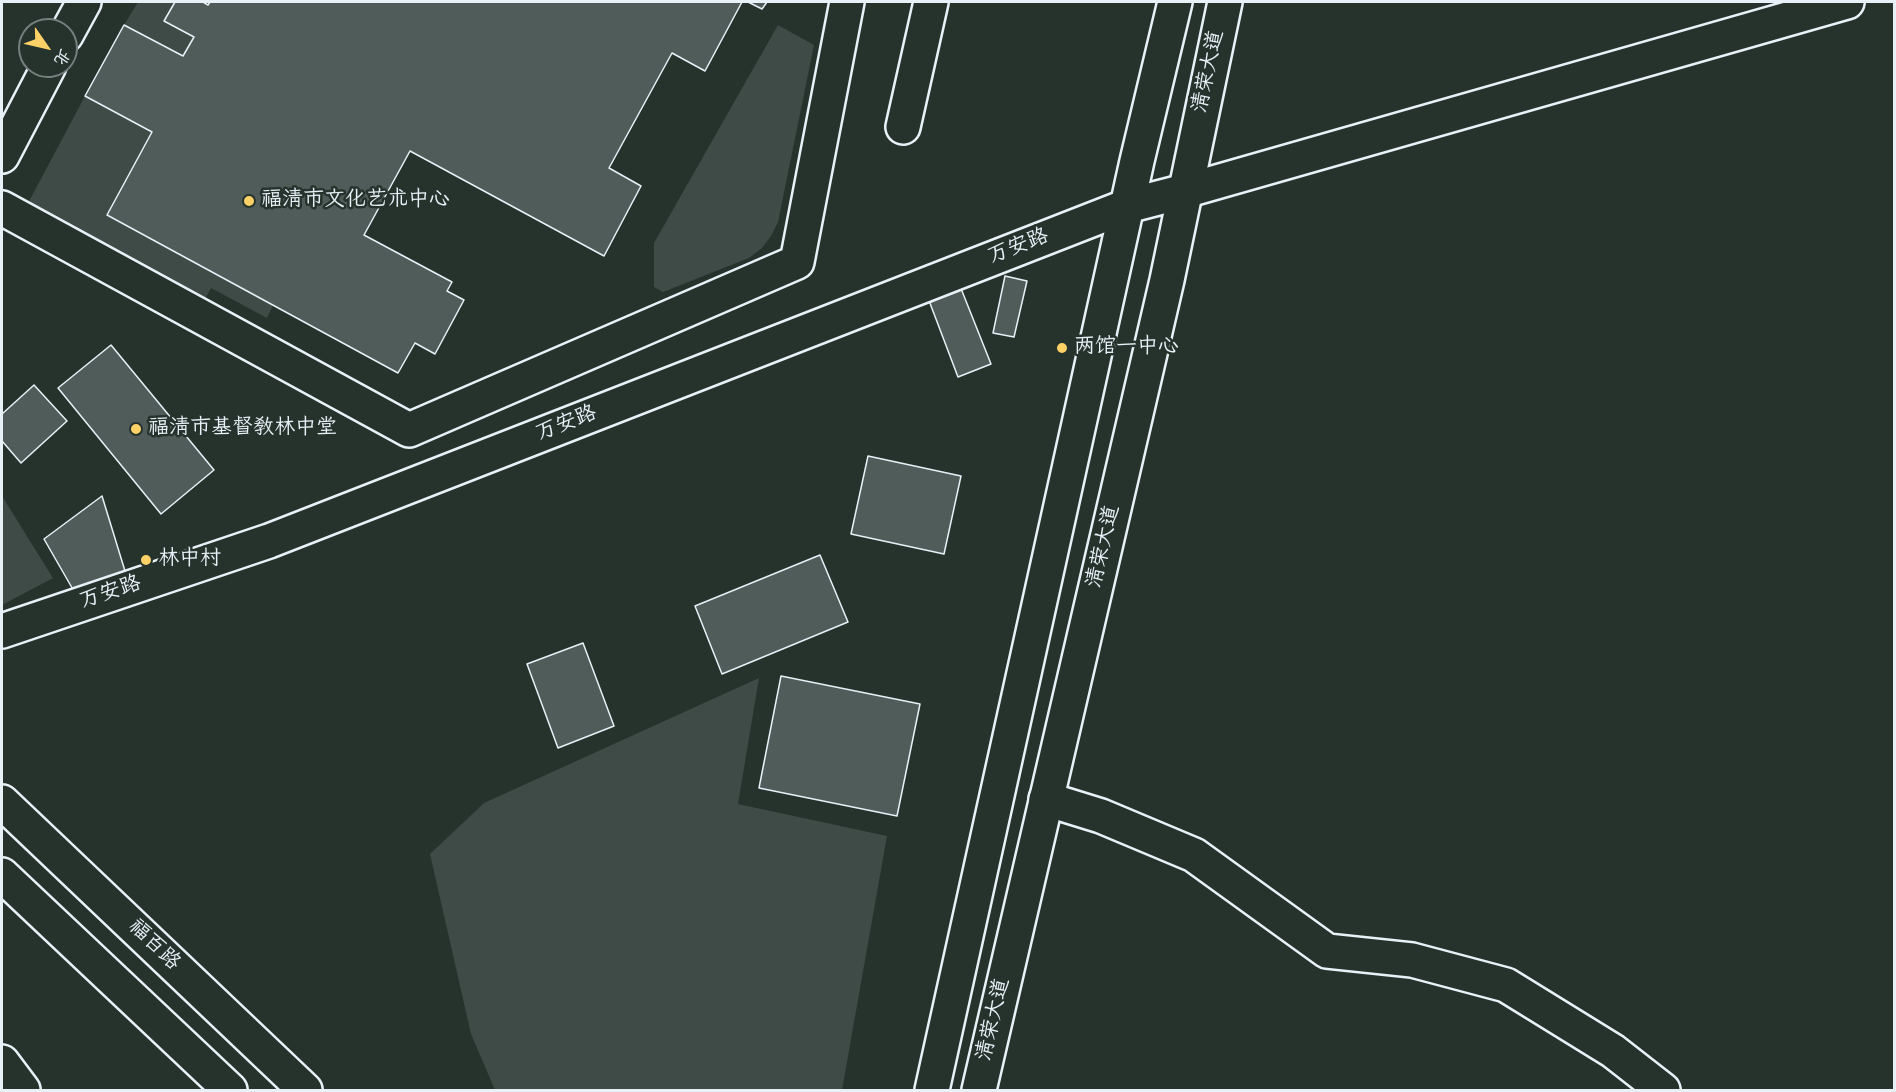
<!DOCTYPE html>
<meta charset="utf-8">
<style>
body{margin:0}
#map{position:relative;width:1896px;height:1092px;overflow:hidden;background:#26332d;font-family:Kalam,"LXGW WenKai TC",sans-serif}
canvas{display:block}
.frame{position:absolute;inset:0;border:3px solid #e8f1f8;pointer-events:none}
.north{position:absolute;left:18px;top:18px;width:60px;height:60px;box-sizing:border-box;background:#26332d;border:2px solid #747f7e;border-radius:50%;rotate:124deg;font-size:16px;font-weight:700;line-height:24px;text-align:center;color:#e8f1f8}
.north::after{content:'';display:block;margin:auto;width:21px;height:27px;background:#ffd166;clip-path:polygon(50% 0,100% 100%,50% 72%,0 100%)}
</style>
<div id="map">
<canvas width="1896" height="1092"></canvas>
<div class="frame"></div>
<div class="north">北</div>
</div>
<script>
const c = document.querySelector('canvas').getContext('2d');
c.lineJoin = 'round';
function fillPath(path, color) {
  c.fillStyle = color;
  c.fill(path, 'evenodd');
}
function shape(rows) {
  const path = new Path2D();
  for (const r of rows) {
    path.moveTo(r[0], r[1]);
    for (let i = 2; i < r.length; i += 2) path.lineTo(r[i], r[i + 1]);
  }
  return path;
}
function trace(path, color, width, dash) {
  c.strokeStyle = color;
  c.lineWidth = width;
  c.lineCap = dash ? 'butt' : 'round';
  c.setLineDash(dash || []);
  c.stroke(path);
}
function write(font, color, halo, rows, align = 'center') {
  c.font = font + ' Kalam,"LXGW WenKai TC",sans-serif';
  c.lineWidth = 5;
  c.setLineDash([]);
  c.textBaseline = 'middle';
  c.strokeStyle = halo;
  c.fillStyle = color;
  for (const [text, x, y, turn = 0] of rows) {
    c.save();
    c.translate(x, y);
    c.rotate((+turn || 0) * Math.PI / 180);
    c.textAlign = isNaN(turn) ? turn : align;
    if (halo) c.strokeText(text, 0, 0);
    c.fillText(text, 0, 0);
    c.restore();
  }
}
fillPath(shape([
 [138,2,175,2,165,21,194,37,183,56,124,25],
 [778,25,814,45,778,222,771,236,762,248,749,258,663,292,654,287,654,243],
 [85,96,152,132,107,216,273,305,267,318,211,288,203,303,26,207],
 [2,496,53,578,2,605],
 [759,678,738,804,887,836,842,1090,495,1090,471,1034,430,854,484,803]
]), '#3e4b47');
const building = shape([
 [175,2,203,2,208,5,210,2,742,2,705,71,672,53,609,168,641,186,604,256,410,151,364,235,452,282,447,291,464,300,435,354,415,343,398,373,107,215,152,132,85,96,124,25,183,56,194,37,164,21,175,2],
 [748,2,767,2,762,9,748,2],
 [1005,276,1027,281,1014,337,993,333,1005,276],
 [960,286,991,364,958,377,928,298,960,286],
 [111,345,214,470,161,514,58,388,111,345],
 [34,385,67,421,21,463,2,441,2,414,34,385],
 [868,456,961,476,944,554,851,534,868,456],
 [102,496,125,571,75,593,44,539,102,496],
 [820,555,848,622,722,674,695,606,820,555],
 [583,643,614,726,558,748,527,664,583,643],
 [781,676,920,704,897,816,759,788,781,676]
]);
fillPath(building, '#505c59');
trace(building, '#e8f1f8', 1.5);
const street = shape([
 [66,35,84,2],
 [903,127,931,2],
 [2,156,49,66],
 [2,208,409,430,797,262,847,2],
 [2,631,269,541,1127,206,1185,191,1847,2],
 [1046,799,1101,816,1194,855,1327,951,1412,960,1506,985,1613,1051,1663,1090],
 [2,1062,23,1090]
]);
const primary = shape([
 [2,802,305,1090],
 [2,875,230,1090],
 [932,1090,1137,161,1175,2],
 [979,1090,1167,280,1225,2]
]);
trace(street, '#e8f1f8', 38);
trace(primary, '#e8f1f8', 38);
trace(street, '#26332d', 33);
trace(primary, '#26332d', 33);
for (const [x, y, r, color] of [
 [249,201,6,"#ffd166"],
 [1062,348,6,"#ffd166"],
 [136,429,6,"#ffd166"],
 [146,560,6,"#ffd166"]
]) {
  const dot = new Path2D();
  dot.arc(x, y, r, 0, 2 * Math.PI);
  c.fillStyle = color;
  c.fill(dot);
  trace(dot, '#26332d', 2);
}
write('21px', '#e8f1f8', '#26332d', [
 ["清荣大道",1210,72,-78],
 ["万安路",1019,248,-21],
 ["万安路",567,425,-21],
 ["清荣大道",1105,547,-77],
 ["万安路",111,594,-18],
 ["福百路",153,946,44],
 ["清荣大道",995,1020,-77]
]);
write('21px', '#e8f1f8', '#26332d', [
 ["福清市文化艺术中心",261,201],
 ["两馆一中心",1074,348],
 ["福清市基督教林中堂",148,429],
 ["林中村",158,560]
], 'left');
</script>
